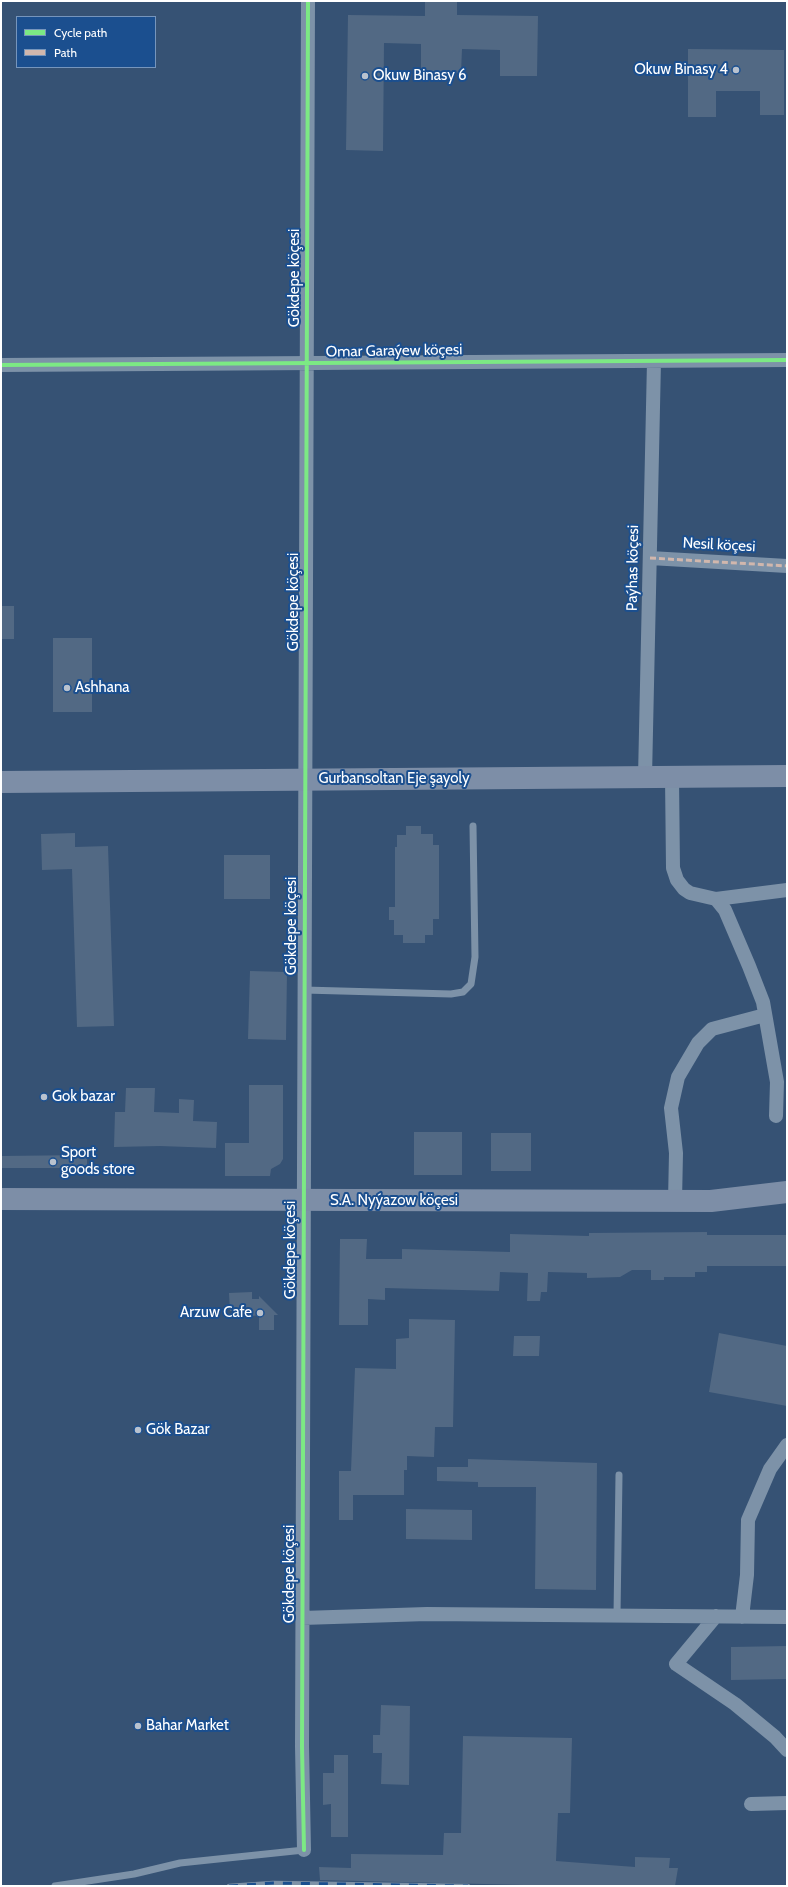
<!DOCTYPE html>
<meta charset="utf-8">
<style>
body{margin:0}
#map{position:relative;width:788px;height:1887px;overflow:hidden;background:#365274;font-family:Cabin,sans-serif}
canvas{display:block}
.frame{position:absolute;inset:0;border:2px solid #fff;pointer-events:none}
.legend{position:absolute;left:16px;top:16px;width:140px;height:52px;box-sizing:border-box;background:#1b4f8f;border:1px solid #7695bc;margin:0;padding:5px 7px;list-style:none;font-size:12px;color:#fff}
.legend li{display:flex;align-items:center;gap:8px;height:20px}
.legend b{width:20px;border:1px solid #7695bc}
</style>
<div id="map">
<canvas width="788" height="1887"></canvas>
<div class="frame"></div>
<ul class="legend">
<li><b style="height:5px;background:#7ce984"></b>Cycle path</li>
<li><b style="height:5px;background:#d1b7ad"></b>Path</li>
</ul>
</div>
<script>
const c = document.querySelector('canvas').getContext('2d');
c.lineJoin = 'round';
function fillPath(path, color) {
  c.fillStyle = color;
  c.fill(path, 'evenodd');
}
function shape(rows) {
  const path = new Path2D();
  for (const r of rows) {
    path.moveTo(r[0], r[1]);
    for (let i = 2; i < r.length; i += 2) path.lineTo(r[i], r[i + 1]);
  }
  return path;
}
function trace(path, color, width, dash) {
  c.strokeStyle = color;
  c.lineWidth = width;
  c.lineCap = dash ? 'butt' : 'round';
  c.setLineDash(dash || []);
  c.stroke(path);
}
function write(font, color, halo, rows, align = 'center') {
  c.font = font + ' Cabin,sans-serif';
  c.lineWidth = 4;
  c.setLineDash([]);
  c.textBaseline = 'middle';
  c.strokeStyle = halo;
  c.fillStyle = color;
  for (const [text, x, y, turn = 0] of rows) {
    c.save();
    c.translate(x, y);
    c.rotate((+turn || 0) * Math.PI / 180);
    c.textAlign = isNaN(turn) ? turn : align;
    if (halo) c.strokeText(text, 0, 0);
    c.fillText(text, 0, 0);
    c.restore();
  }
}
fillPath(shape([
 [425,1,457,1,457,15,538,16,537,76,500,76,500,50,462,49,461,73,421,73,421,44,384,43,383,151,346,150,348,15,425,16],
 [688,49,784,50,784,115,760,115,760,91,716,91,716,117,688,117],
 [1,606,14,606,14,639,1,639],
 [53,638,92,638,92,712,53,712],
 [406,826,421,826,421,834,433,834,433,845,439,845,439,919,433,919,433,935,425,935,425,943,403,943,403,935,394,935,394,920,389,920,389,907,395,907,395,847,397,847,397,835,406,835],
 [75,833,75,847,108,846,114,1026,77,1027,72,869,42,870,41,834],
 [224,855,270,855,270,899,224,899],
 [250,971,287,972,286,1040,248,1039],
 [249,1085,283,1085,283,1159,280,1164,271,1169,270,1176,225,1176,225,1143,249,1143],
 [126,1088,155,1088,154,1112,179,1113,179,1099,194,1100,193,1121,217,1122,216,1148,160,1146,114,1147,115,1112,125,1112],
 [414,1132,462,1132,462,1175,414,1175],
 [491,1133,531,1133,531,1171,491,1171],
 [87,1155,87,1168,1,1168,1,1156],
 [707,1232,707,1235,787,1235,787,1266,707,1266,707,1272,695,1272,695,1277,664,1277,664,1280,651,1280,651,1270,632,1270,620,1277,587,1278,587,1273,548,1272,547,1292,541,1292,540,1301,527,1301,528,1273,500,1272,499,1291,385,1288,385,1300,368,1299,368,1325,339,1325,340,1239,367,1239,366,1259,402,1259,402,1249,510,1252,510,1234,589,1236,589,1233],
 [252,1292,252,1299,259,1299,259,1296,278,1315,274,1315,274,1330,259,1330,259,1315,252,1316,252,1311,230,1311,229,1293],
 [409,1319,455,1320,453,1427,435,1427,434,1457,407,1456,407,1470,404,1470,404,1495,353,1495,353,1520,339,1520,339,1471,351,1471,355,1368,396,1369,396,1339,409,1338],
 [719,1333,787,1346,787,1406,709,1392],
 [514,1336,540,1336,539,1356,513,1356],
 [468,1459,597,1463,596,1590,535,1589,536,1487,478,1487,478,1482,437,1481,437,1467,468,1467],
 [406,1509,472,1510,472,1540,406,1539],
 [787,1646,787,1679,731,1680,731,1647],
 [381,1705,410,1706,409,1785,381,1784,382,1753,373,1753,373,1735,380,1735],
 [463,1736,572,1738,570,1813,558,1813,556,1861,635,1867,635,1857,670,1858,669,1868,678,1868,675,1886,564,1886,320,1880,319,1867,351,1868,351,1854,443,1855,444,1833,461,1833],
 [334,1755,348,1755,348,1837,331,1837,331,1804,323,1805,323,1773,334,1773]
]), '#526984');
trace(shape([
 [304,990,451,994,463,992,471,984,475,957,473,826],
 [617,1615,619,1475],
 [55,1886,134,1874,180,1863,304,1850]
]), '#7d92a8', 7);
trace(shape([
 [1,365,787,360],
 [650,558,787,566],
 [645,777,654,361],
 [672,777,673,868,677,880,684,889,690,893,716,899,725,910,749,966,763,1002,777,1082,776,1116],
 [716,899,787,890],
 [675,1201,676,1153,671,1108,678,1077,698,1043,712,1029,765,1015],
 [716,1616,676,1664,735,1704,775,1737,787,1750],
 [742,1617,747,1575,748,1520,770,1469,787,1445],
 [302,1618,427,1614,787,1617],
 [751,1804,787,1803],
 [304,1850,302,1746,308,1]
]), '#7d92a8', 14);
trace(shape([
 [1,782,787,776],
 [1,1199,711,1201,787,1192]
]), '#7d8ea7', 22);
const rail = shape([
 [229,1886,273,1883,468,1886]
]);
trace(rail, '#7e92a7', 4.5);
trace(rail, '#1b4f8f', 3, [9]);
trace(shape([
 [650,558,787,566]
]), '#d1b7ad', 3, [6, 3]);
trace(shape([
 [1,365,787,360],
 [304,1850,302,1746,308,1]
]), '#7ce984', 4);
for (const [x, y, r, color] of [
 [736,70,4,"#b9c2ce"],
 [365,76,4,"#b9c2ce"],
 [67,688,4,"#b9c2ce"],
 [44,1097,4,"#b9c2ce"],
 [53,1162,4,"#b9c2ce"],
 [260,1313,4,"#b9c2ce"],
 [138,1430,4,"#b9c2ce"],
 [138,1726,4,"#b9c2ce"]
]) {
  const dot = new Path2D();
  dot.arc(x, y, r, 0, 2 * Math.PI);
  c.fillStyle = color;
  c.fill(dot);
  trace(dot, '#1b4f8f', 1.5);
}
write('15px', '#fff', '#1b4f8f', [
 ["Okuw Binasy 4",728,70,"right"],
 ["Okuw Binasy 6",373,76],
 ["Ashhana",75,688],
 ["Gok bazar",52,1097],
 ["Sport",61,1153],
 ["goods store",61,1170],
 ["Arzuw Cafe",252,1313,"right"],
 ["Gök Bazar",146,1430],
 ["Bahar Market",146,1726]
], 'left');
write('15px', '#fff', '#1b4f8f', [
 ["Gökdepe köçesi",295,278,-90],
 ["Omar Garaýew köçesi",394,351,-1],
 ["Nesil köçesi",719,545,3],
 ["Paýhas köçesi",633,568,-89],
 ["Gökdepe köçesi",294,602,-90],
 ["Gurbansoltan Eje şayoly",394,779],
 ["Gökdepe köçesi",292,926,-90],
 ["S.A. Nyýazow köçesi",394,1201],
 ["Gökdepe köçesi",291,1250,-90],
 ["Gökdepe köçesi",290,1574,-90]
]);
</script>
